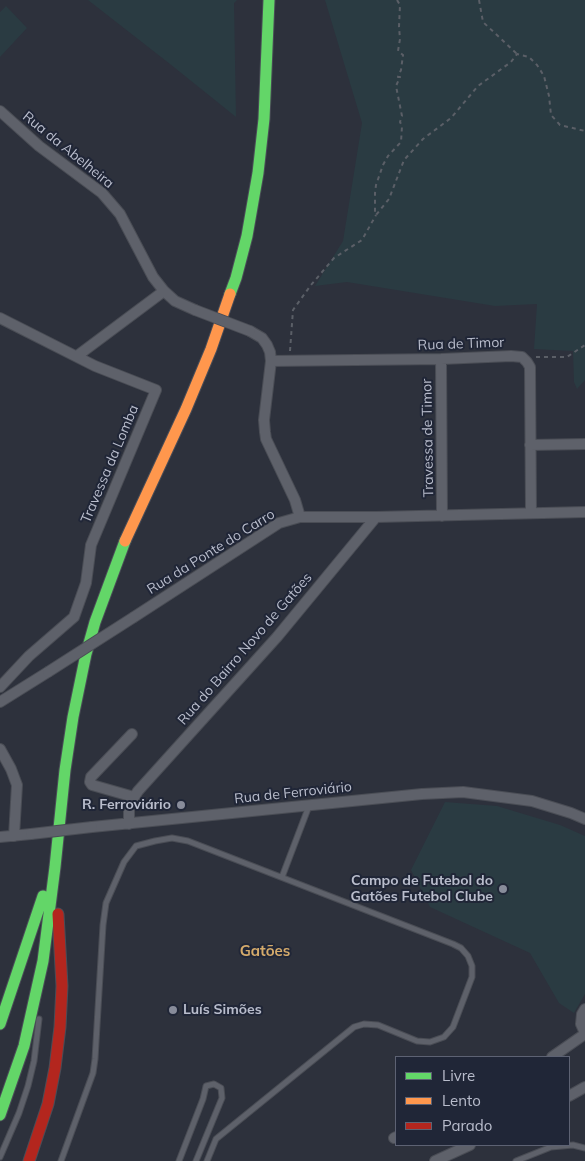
<!DOCTYPE html>
<meta charset="utf-8">
<style>
body{margin:0}
#map{position:relative;width:585px;height:1161px;overflow:hidden;background:#2d313c;font-family:Mulish,sans-serif}
canvas{display:block}
.legend{position:absolute;left:395px;top:1056px;width:175px;height:90px;box-sizing:border-box;background:#202637;border:1px solid #5d6273;margin:0;padding:6px 9px;list-style:none;font-size:15px;color:#b9bdcc}
.legend li{display:flex;align-items:center;gap:10px;height:25px}
.legend b{width:25px;border:1px solid #5d6273}
</style>
<div id="map">
<canvas width="585" height="1161"></canvas>
<ul class="legend">
<li><b style="height:6px;background:#63d668"></b>Livre</li>
<li><b style="height:6px;background:#ff974d"></b>Lento</li>
<li><b style="height:6px;background:#b3261e"></b>Parado</li>
</ul>
</div>
<script>
const c = document.querySelector('canvas').getContext('2d');
c.lineJoin = 'round';
function fillPath(path, color) {
  c.fillStyle = color;
  c.fill(path, 'evenodd');
}
function shape(rows) {
  const path = new Path2D();
  for (const r of rows) {
    path.moveTo(r[0], r[1]);
    for (let i = 2; i < r.length; i += 2) path.lineTo(r[i], r[i + 1]);
  }
  return path;
}
function trace(path, color, width, dash) {
  c.strokeStyle = color;
  c.lineWidth = width;
  c.lineCap = dash ? 'butt' : 'round';
  c.setLineDash(dash || []);
  c.stroke(path);
}
function write(font, color, halo, rows, align = 'center') {
  c.font = font + ' Mulish,sans-serif';
  c.lineWidth = 4;
  c.setLineDash([]);
  c.textBaseline = 'middle';
  c.strokeStyle = halo;
  c.fillStyle = color;
  for (const [text, x, y, turn = 0] of rows) {
    c.save();
    c.translate(x, y);
    c.rotate((+turn || 0) * Math.PI / 180);
    c.textAlign = isNaN(turn) ? turn : align;
    if (halo) c.strokeText(text, 0, 0);
    c.fillText(text, 0, 0);
    c.restore();
  }
}
fillPath(shape([
 [88,0,237,0,234,3,236,117,170,64],
 [325,0,585,0,585,380,577,389,574,382,573,351,534,349,537,304,495,306,347,282,315,286,343,241,362,123],
 [6,6,27,28,0,57,0,12],
 [445,802,497,806,560,825,585,836,585,994,574,1013,559,1003,530,953,430,907,411,870]
]), '#2a3b42');
const lane = shape([
 [282,877,309,806],
 [0,1157,19,1113,28,1086,34,1061,39,1019],
 [61,1161,93,1073,95,1059,103,925,106,903,124,862,136,846,155,841,172,838,188,841,453,944,461,948,468,956,472,966,472,977,453,1027,444,1037,430,1042,417,1041,378,1025,364,1024,354,1027,216,1139,207,1161],
 [179,1161,203,1099,206,1086,214,1084,221,1088,222,1098,196,1161],
 [516,1161,551,1147,573,1145,585,1148]
]);
const street = shape([
 [0,111,39,146,102,193,120,214,153,277,164,291,175,301,195,310],
 [0,318,95,366,156,390,91,545,86,583,74,617,29,656,0,687],
 [250,331,262,338,267,345,270,352,271,361,264,420,265,432,266,439,295,500,300,517],
 [77,356,164,291],
 [441,359,442,516],
 [271,361,441,359,511,356,522,357,527,362,530,367,531,513],
 [530,445,585,444],
 [134,617,279,523,300,517,376,517,585,512],
 [0,702,48,672],
 [132,734,91,777,90,782,92,785,134,797],
 [0,749,11,769,17,785,14,836],
 [129,824,129,805,138,791,277,637,376,517],
 [92,827,422,794,463,792,532,801,571,813,585,819],
 [0,837,31,834],
 [585,1009,582,1014,581,1024,585,1033],
 [552,1057,585,1034],
 [569,1096,585,1087],
 [394,1138,396,1137],
 [435,1161,470,1145]
]);
const fast = shape([
 [230,294,236,278,247,236,258,173,264,119,269,0],
 [0,1024,43,896],
 [0,1115,24,1046,43,961,55,867,65,770,73,717,86,654,95,622,125,541]
]);
const slow = shape([
 [125,541,186,409,211,349,230,294]
]);
const jam = shape([
 [29,1161,48,1104,55,1068,60,1027,62,986,58,914]
]);
trace(lane, '#4a4d55', 7);
trace(street, '#4a4d55', 12);
trace(fast, '#4a4d57', 13);
trace(slow, '#4a4d57', 13);
trace(jam, '#4a4d57', 13);
trace(shape([
 [397,0,400,5,399,27,400,39,398,51,403,55,401,70,398,77,400,77,396,86,402,116,400,122,402,126,401,142,388,156,383,165,376,185,375,193,375,214,376,215,389,199,404,160,423,139,451,118,478,86,511,62,517,54,529,57,537,65,544,76,549,96,551,115,560,125,585,131],
 [479,0,483,22,517,54],
 [290,351,293,310,311,285,334,258,362,240,376,215],
 [536,357,567,357,585,345]
]), '#5b5f67', 2, [4, 4]);
trace(lane, '#5e616a', 5);
trace(street, '#5e616a', 10);
trace(fast, '#63d668', 11);
trace(slow, '#ff974d', 11);
trace(jam, '#b3261e', 11);
const streetBridge = shape([
 [195,310,250,331],
 [48,672,134,617],
 [31,834,92,827]
]);
trace(streetBridge, '#4a4d55', 12, []);
trace(streetBridge, '#5e616a', 10);
for (const [x, y, r, color] of [
 [181,805,5,"#888c9a"],
 [503,889,5,"#888c9a"],
 [173,1010,5,"#888c9a"]
]) {
  const dot = new Path2D();
  dot.arc(x, y, r, 0, 2 * Math.PI);
  c.fillStyle = color;
  c.fill(dot);
  trace(dot, '#202637', 2);
}
write('14px', '#b9bdcc', '#202637', [
 ["Rua da Abelheira",68,150,39],
 ["Rua de Timor",461,344,-2],
 ["Travessa de Timor",428,438,-91],
 ["Travessa da Lomba",110,464,-67],
 ["Rua da Ponte do Carro",211,552,-32],
 ["Rua do Bairro Novo de Gatões",245,649,-49],
 ["Rua de Ferroviário",293,793,-6]
]);
write('bold 14px', '#b9bdcc', '#202637', [
 ["R. Ferroviário",171,805],
 ["Campo de Futebol do",493,881],
 ["Gatões Futebol Clube",493,897],
 ["Luís Simões",183,1010,"left"]
], 'right');
write('bold 15px', '#d5ab6b', '#202637', [
 ["Gatões",265,951]
]);
</script>
